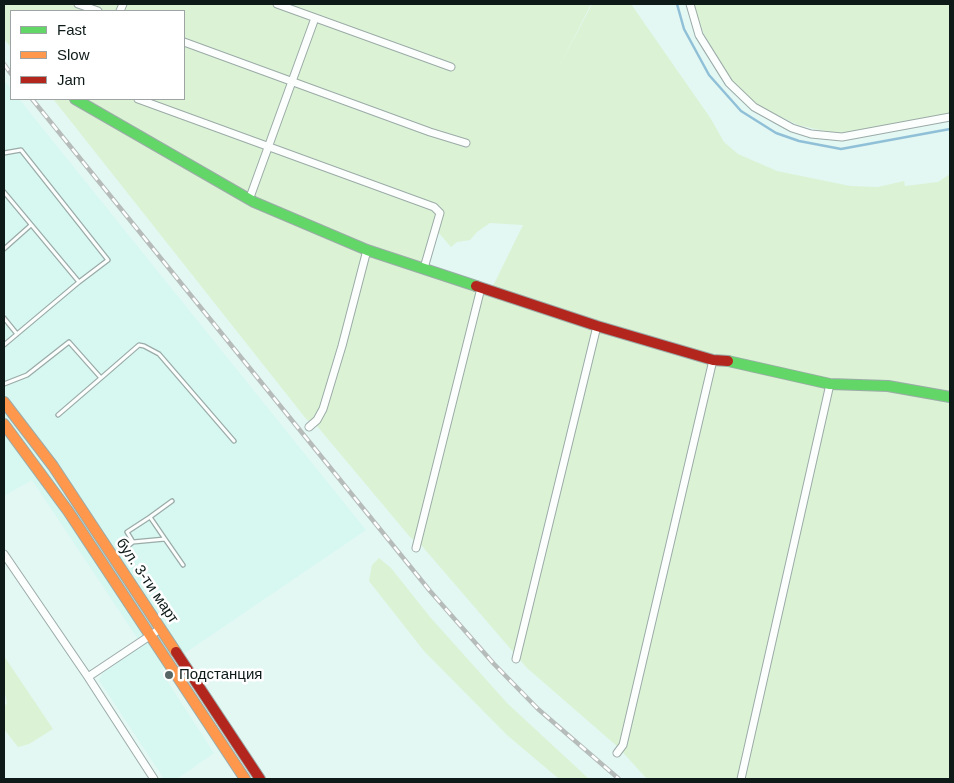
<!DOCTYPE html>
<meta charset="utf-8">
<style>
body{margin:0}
#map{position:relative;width:954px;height:783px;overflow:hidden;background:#e3f7f3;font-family:Arial,sans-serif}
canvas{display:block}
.frame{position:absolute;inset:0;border:5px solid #0d1a18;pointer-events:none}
.legend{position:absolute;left:10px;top:10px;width:175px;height:90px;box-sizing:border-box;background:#fff;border:1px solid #9ea3a3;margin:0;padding:6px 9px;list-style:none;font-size:15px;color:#0d1a18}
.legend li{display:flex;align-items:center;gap:10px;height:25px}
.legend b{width:25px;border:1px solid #9ea3a3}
</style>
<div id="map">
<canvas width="954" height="783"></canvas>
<div class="frame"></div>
<ul class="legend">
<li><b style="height:6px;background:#63d668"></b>Fast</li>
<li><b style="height:6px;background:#ff974d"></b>Slow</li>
<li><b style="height:6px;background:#b3261e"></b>Jam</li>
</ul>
</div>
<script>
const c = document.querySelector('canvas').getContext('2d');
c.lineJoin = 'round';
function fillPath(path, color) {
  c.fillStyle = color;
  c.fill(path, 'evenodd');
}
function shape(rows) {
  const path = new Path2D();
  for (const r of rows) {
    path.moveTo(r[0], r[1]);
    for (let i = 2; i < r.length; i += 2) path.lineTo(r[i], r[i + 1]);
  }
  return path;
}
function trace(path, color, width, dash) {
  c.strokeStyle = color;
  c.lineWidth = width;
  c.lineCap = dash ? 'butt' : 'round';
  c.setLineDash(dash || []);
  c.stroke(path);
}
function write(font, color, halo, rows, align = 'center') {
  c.font = font + ' Arial,sans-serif';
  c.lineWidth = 5;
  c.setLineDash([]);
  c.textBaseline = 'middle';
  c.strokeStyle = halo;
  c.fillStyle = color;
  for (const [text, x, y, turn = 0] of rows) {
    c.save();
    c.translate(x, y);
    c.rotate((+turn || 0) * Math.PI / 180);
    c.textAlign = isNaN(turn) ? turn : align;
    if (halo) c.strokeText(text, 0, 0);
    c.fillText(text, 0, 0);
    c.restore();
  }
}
fillPath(shape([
 [4,80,11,89,11,99,19,99,366,530,160,670,214,753,177,779,164,779,99,680,103,673,142,645,32,480,4,496]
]), '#d6f8f1');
fillPath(shape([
 [4,4,591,4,558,69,592,4,631,4,711,119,724,142,738,154,777,171,850,186,878,187,904,181,905,186,938,182,950,174,950,394,889,384,833,382,773,371,711,357,490,288,487,292,539,308,540,311,710,362,772,376,839,387,888,389,950,399,950,779,647,779,618,747,527,668,422,546,410,537,317,426,307,420,54,100,184,99,184,11,11,11,11,47,4,39],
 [490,223,523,225,494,284,489,288,428,267,438,232,451,247,457,242,470,240,477,232],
 [694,4,950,4,950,114,852,133,829,132,798,125,761,107,742,93,728,75,703,32],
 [379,558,391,568,430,617,507,703,589,779,559,779,507,735,424,651,369,581,372,565],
 [4,656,53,729,29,744,18,747,4,729,4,707,7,703,4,689]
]), '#dbf3d4');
trace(shape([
 [677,4,684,29,709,75,741,111,776,133,799,141,841,149,950,129]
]), '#90c0d7', 2.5);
const lane = shape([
 [4,153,21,150,108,260,79,282],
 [4,192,79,282,4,345],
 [4,249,31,225],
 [4,318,17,334],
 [4,384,27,375,69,342,101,378,139,345,144,346,159,354,234,441],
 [58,415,101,378],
 [150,517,172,501],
 [133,542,127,532,150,517,165,539],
 [114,557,133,542,165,539,183,565]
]);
const street = shape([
 [78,4,98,11],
 [277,4,451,67],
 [690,4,699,35,729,83,754,107,792,128,811,134,842,137,950,117],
 [120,11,123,4],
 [184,42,430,132,466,143],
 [138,99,434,207,440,213,424,268],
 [249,200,315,18],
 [309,427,317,420,323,409,342,346,367,250],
 [416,548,481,288],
 [4,554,88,677],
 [516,659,597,326],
 [617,753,623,745,713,360],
 [154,779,88,677,160,629],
 [741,779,830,384]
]);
const fast = shape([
 [75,99,254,202,367,250,476,286],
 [728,361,830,384,888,386,950,397]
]);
const slow = shape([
 [4,402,53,466,176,652],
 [4,424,68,511,245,779]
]);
const jam = shape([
 [476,286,597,326,713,360,728,361],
 [176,652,260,779]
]);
trace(lane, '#9baba8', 5.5);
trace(street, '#9baba8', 9);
trace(fast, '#9baba8', 12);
trace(slow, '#9baba8', 12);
trace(jam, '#9baba8', 12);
trace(lane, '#fbfefd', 3);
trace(street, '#fbfefd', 7);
trace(fast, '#63d668', 10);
trace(slow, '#ff974d', 10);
trace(jam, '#b3261e', 10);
const rail = shape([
 [4,64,11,74],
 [32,99,430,591,494,664,538,709,619,779]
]);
trace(rail, '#b6bcba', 4.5);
trace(rail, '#fff', 2.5, [8]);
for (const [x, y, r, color] of [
 [169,675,5,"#586765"]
]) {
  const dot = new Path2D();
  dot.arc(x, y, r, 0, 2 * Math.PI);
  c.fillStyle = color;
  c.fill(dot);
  trace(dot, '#fff', 2);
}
write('15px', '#0d1a18', '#fff', [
 ["бул. 3-ти март",147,581,56]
]);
write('15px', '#0d1a18', '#fff', [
 ["Подстанция",179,675]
], 'left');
</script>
